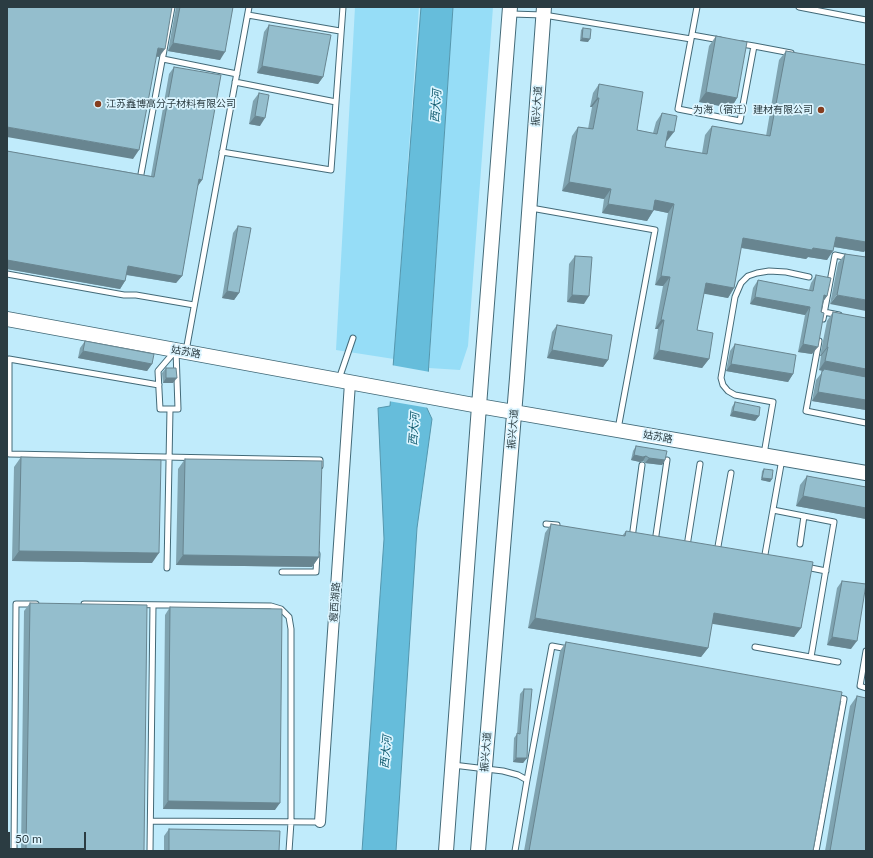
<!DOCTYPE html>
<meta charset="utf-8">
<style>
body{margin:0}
#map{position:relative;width:873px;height:858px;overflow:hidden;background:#c0ebfb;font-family:Lato,sans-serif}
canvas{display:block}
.frame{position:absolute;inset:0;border:8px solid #2b3c42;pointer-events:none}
.scale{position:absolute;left:8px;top:832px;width:78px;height:18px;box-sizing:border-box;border:2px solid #2b3c42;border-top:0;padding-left:5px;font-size:12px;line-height:14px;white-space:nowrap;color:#2b3c42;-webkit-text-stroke:3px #dcf5ff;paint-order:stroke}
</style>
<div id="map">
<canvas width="873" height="858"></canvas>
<div class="frame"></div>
<div class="scale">50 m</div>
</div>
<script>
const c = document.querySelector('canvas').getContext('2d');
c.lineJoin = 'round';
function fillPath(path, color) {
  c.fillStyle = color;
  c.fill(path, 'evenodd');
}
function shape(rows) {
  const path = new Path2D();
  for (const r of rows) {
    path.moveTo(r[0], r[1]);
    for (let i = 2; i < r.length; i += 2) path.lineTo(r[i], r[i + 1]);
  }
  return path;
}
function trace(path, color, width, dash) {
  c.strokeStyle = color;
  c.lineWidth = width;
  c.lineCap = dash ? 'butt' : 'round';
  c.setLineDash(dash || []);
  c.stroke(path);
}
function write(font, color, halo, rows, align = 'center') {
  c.font = font + ' Lato,"Noto Sans SC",sans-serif';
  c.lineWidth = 3.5;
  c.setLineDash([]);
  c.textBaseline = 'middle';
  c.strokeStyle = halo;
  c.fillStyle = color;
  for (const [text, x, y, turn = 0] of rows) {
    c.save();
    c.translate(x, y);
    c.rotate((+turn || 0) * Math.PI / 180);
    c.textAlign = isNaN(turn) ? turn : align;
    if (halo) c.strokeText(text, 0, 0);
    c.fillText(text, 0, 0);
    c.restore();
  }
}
fillPath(shape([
 [355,7,419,7,394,359,336,350],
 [453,7,493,7,468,346,460,370,429,368]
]), '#96ddf7');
const water = shape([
 [421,7,453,7,426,406,432,419,417,528,396,851,362,851,384,539,378,408,390,406,421,7]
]);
fillPath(water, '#66bddb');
trace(water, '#5496ad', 1);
fillPath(shape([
 [391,365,430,372,428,406,429,408,388,401]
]), '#c0ebfb');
const lane = shape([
 [697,7,678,109,740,121,754,46,742,44],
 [799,7,866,20],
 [511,14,544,15,691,39],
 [248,15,340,31],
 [692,35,720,40],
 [754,46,791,53],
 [163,59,237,74],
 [235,82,336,102],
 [222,152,331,170,343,7],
 [141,174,172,7],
 [531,208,655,230,618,429],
 [7,274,124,295,136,295,194,305],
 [824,312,839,315],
 [823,319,835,255,848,258],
 [819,341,806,411,866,423],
 [176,350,178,409,160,409,158,371,176,350],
 [186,351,249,7],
 [339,379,353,338],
 [159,385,9,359,9,454,320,460,320,466],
 [764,454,773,402,735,395,728,391,723,385,721,378,735,297,741,283,748,276,757,273,769,271,786,272,809,277],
 [773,510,834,522,811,657],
 [546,524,557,525],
 [632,538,642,465],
 [655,542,667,460],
 [800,544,804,516],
 [687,546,700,464],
 [717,552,731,473],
 [764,560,782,459],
 [806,567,826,571],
 [167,568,170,409],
 [282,572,316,572,317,554],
 [84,604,271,606,281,609,289,617,291,629,291,822,289,851],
 [755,647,838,662],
 [866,651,860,686,866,688],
 [453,765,503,771,518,775,527,780],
 [151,821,320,822],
 [14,851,16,604,36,604],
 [150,851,153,605],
 [515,851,527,780,552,646,568,649],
 [816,851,844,699,834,697]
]);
const street = shape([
 [320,822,350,383]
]);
const secondary = shape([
 [7,319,479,406,866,473],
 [446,851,479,406,510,7],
 [478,851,517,378,544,7]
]);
trace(lane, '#436a78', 7);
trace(street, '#436a78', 12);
trace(secondary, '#436a78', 16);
trace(lane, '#fff', 5);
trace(street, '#fff', 10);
trace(secondary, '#fff', 14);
fillPath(shape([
 [176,7,233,7,220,60,168,51],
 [269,25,323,77,318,84,257,73,264,32],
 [583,28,588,42,580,41,581,30],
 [716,36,737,98,731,108,699,102,709,46],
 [786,51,866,65,866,249,864,252,834,247,827,260,808,257,806,259,741,248,734,288,728,298,704,293,697,330,709,359,702,368,653,359,658,329,655,329,663,286,655,285,668,213,654,210,647,221,602,213,604,199,562,191,572,136,578,127,588,129,592,107,590,107,593,93,599,84,637,130,653,133,656,122,662,113,667,141,666,141,665,147,702,153,705,135,712,126,766,136,779,60],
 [174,67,202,180,197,187,182,276,176,283,126,275,125,281,120,289,7,269,7,151,151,176,169,74],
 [259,93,260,126,249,124,253,101],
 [238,226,239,293,234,300,222,298,233,233],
 [845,254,866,257,830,304,838,263],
 [575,256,584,304,567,302,569,264],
 [816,275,827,296,823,302,812,354,798,352,805,315,750,304,753,288,758,280,809,290,811,283],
 [833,312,866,318,866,410,812,401,816,380,823,371,819,370,821,356,820,356,827,321],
 [557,325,608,360,603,367,547,358,552,332],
 [85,341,152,364,147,371,78,358,80,348],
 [735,344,793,374,788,382,726,371,730,351],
 [166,368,173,383,163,383,162,373],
 [735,402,759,416,755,421,730,416,732,407],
 [636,446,665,460,662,465,645,463,643,461,640,462,631,460,633,451],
 [21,457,152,563,12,561,14,467],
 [185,459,319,557,312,567,176,565,178,469],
 [764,469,772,479,770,482,761,480,762,471],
 [807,476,866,487,866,519,796,506,800,485],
 [551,524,622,536,626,531,801,628,794,637,712,623,708,648,701,657,528,628,545,533],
 [842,581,851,649,827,645,837,588],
 [30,603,144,851,21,851,24,611],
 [170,607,275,810,163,809,165,615],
 [566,642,813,851,524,851,560,651],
 [524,689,528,732,527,758,523,763,513,762,514,738,517,734,520,694],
 [857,696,866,851,825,851,850,706],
 [169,829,279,851,164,851,164,836]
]), '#7fa3b0');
fillPath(shape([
 [582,38,590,39,588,42,580,41],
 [173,43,225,52,220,60,168,51],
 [158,48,165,49,159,57,152,56],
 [262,66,323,77,318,84,257,73],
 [706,92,737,98,731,108,699,102],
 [597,98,599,98,592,107,590,107],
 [255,116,265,118,260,126,249,124],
 [7,127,139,150,133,159,7,137],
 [668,131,674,132,667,141,661,140],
 [199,179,202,180,197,187],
 [569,182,611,189,604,199,562,191],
 [655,200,674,204,668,213,649,209],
 [608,204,653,211,647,221,602,213],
 [836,237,866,242,866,249,864,252,829,246],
 [743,238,813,248,833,251,827,260,808,257,806,259,737,247],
 [7,260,125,281,120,289,7,269],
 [128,266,182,276,176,283,122,274],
 [661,276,670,277,663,286,655,285],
 [706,283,734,288,728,298,700,293],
 [227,291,239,293,234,300,222,298],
 [572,295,589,296,584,304,567,302],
 [824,295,827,296,822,303],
 [837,295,866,300,866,311,830,304],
 [755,297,810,307,805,315,750,304],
 [661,320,664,320,658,329,655,329],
 [803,344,818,347,812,354,798,352],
 [827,347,828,347,821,356,820,356],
 [552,350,608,360,603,367,547,358],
 [659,350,709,359,702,368,653,359],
 [83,351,152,364,147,371,78,358],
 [825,361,866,369,866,379,824,369,823,371,819,370],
 [731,364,793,374,788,382,726,371],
 [166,378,177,378,173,383,163,383],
 [818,392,866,400,866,410,812,401],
 [733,411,759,416,755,421,730,416],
 [634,455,646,456,643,461,640,462,631,460],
 [649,458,665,460,662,465,645,463],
 [762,478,772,479,770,482,761,480],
 [803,496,866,508,866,519,796,506],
 [19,551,159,553,152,563,12,561],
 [183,555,319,557,312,567,176,565],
 [714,613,801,628,794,637,707,623],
 [535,618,708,648,701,657,528,628],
 [832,637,857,641,851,649,827,645],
 [516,758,527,758,523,763,513,762],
 [168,801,280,803,275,810,163,809]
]), '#688590');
const building = shape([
 [7,7,172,7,165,49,158,48,139,150,7,127,7,7],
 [180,7,233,7,225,52,173,43,180,7],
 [269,25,331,35,323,77,262,66,269,25],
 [583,28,591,29,590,39,582,38,583,28],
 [716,36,747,42,737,98,706,92,716,36],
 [786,51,866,65,866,242,836,237,833,251,813,248,812,250,743,238,734,288,706,283,697,330,713,333,709,359,659,350,664,320,661,320,670,277,661,276,674,204,655,200,653,211,608,204,611,189,569,182,578,127,593,129,599,98,597,98,599,84,643,92,637,130,657,134,662,113,677,116,674,132,668,131,665,147,707,154,712,126,770,136,786,51],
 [174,67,221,75,202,180,199,179,182,276,128,266,125,281,7,260,7,151,154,177,174,67],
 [259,93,269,95,265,118,255,116,259,93],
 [238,226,251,228,239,293,227,291,238,226],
 [845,254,866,257,866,300,837,295,845,254],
 [575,256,592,257,589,296,572,295,575,256],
 [816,275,831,278,827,296,824,295,821,312,824,313,818,347,803,344,810,307,755,297,758,280,813,291,816,275],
 [833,312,866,318,866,369,825,361,828,347,827,347,833,312],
 [557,325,612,335,608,360,552,350,557,325],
 [85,341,154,354,152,364,83,351,85,341],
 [735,344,796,355,793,374,731,364,735,344],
 [166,368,176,368,177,378,166,378,166,368],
 [824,369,866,377,866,400,818,392,822,371,823,371,824,369],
 [735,402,760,407,759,416,733,411,735,402],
 [636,446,667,451,665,460,649,458,646,456,643,457,634,455,636,446],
 [21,457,161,460,159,553,19,551,21,457],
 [185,459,322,461,319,557,183,555,185,459],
 [764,469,773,470,772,479,762,478,764,469],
 [807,476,866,487,866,508,803,496,807,476],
 [551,524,625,536,626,531,813,562,801,628,714,613,708,648,535,618,551,524],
 [842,581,866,584,857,641,832,637,842,581],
 [30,603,147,605,144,851,26,851,30,603],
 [170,607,282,609,280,803,168,801,170,607],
 [566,642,842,692,813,851,529,851,566,642],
 [524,689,532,689,528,732,527,758,516,758,517,733,520,734,524,689],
 [857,696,866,698,866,851,830,851,857,696],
 [169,829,280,831,279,851,169,851,169,829]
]);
fillPath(building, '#94becd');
trace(building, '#688590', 1);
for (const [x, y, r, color] of [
 [98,104,4,"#863e1f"],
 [821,110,4,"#863e1f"]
]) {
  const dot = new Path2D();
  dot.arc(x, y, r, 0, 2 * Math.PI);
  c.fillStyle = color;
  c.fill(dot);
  trace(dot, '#dcf5ff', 1.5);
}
write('10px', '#2b3c42', '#dcf5ff', [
 ["江苏鑫博高分子材料有限公司",106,104],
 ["为海（宿迁）建材有限公司",813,110,"right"]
], 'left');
write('10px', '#2b3c42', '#dcf5ff', [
 ["振兴大道",537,106,-86],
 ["姑苏路",186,352,10],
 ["振兴大道",513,429,-85],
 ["姑苏路",658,437,10],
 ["瘦西湖路",335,602,-86],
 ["振兴大道",486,752,-85]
]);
write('italic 11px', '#0a566b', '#dcf5ff', [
 ["西大河",436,106,-86],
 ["西大河",414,429,-86],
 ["西大河",386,752,-85]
]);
</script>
